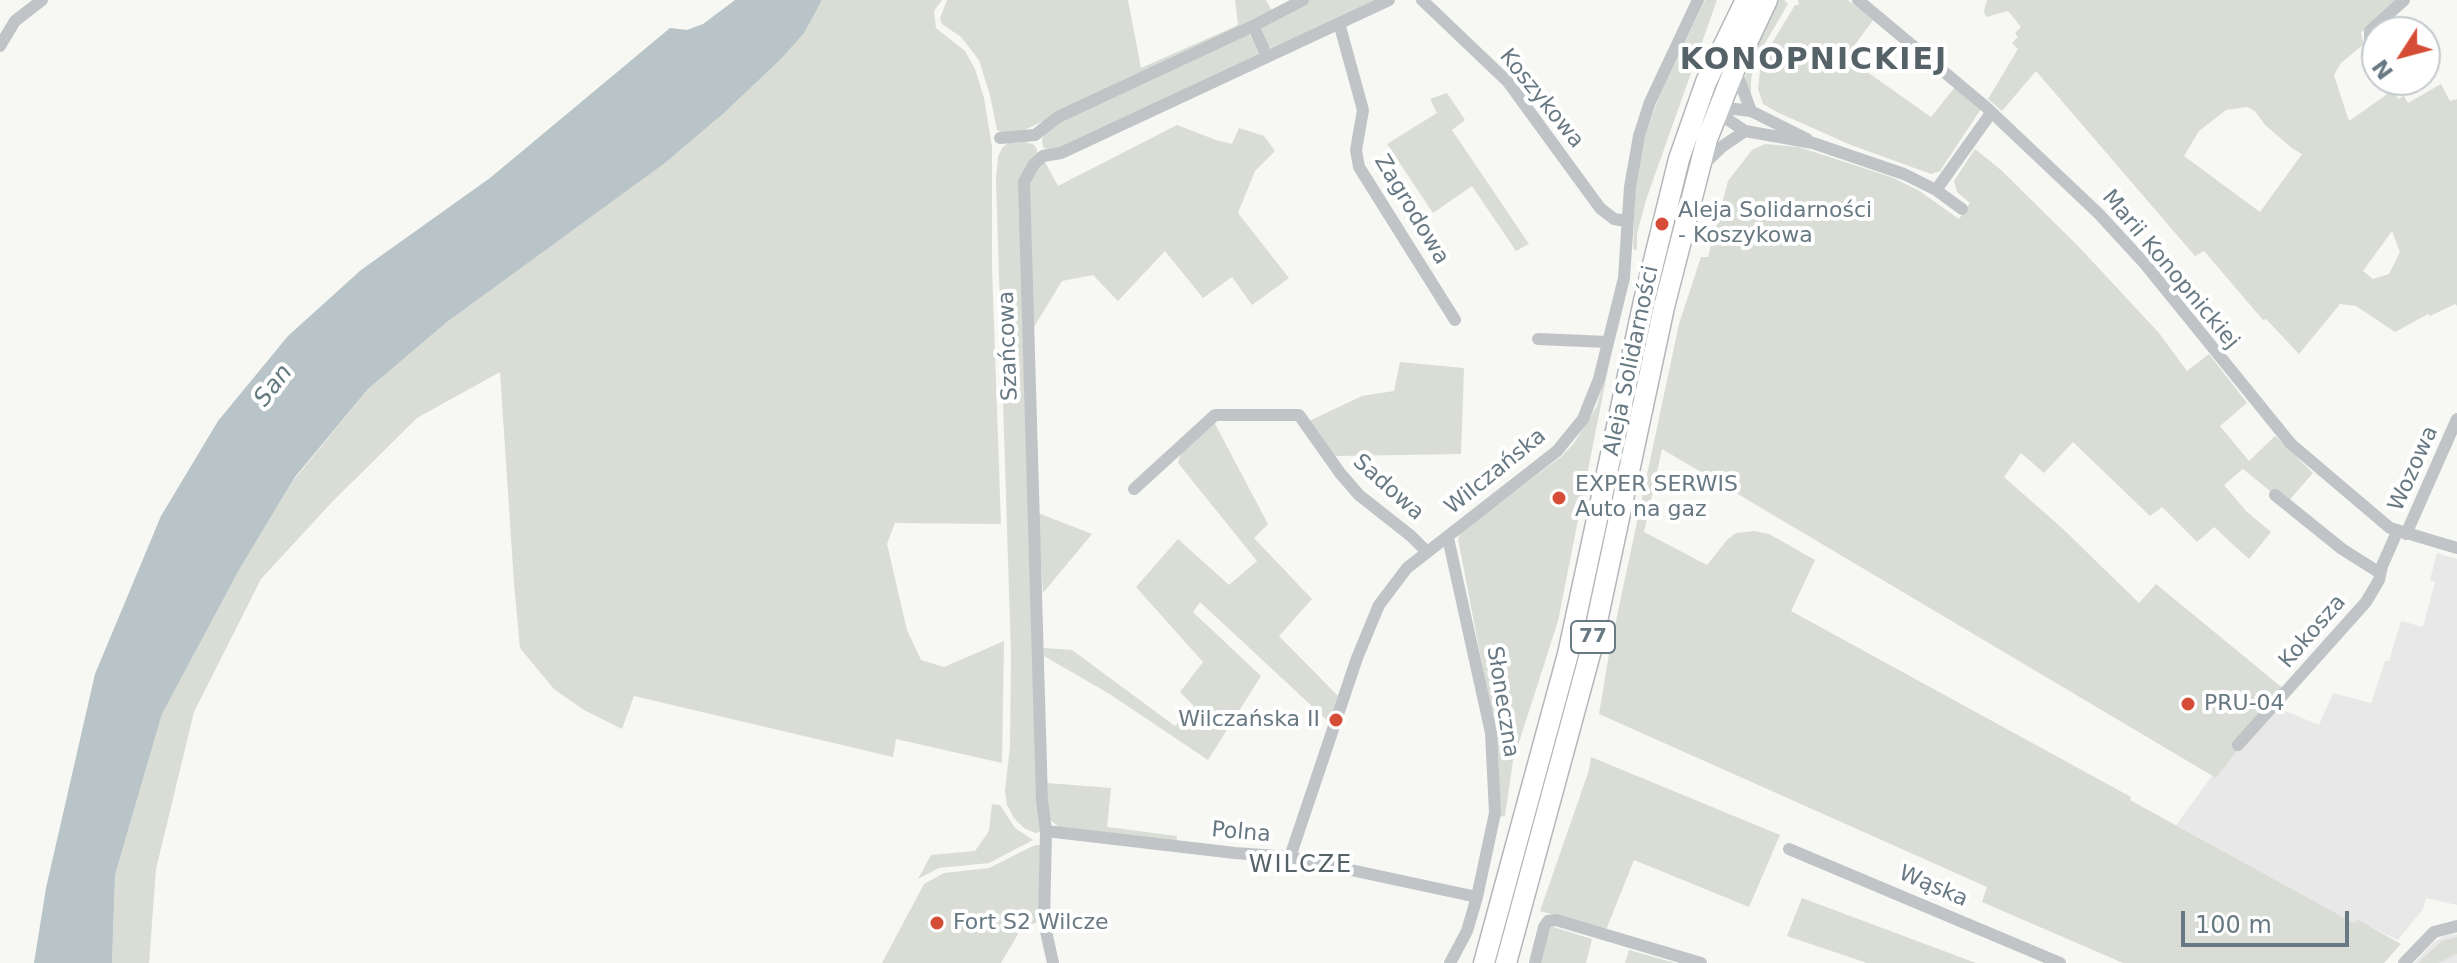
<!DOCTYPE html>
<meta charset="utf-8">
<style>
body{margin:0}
#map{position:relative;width:2457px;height:963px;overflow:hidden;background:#f7f7f4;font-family:"DejaVu Sans",sans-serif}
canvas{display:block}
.north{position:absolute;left:2361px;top:16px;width:80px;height:80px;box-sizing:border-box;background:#fff;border:2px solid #c3c9cd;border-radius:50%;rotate:234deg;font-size:22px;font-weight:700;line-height:32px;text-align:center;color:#687983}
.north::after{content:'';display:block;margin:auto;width:28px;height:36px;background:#d54d36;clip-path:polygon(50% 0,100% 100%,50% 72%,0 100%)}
.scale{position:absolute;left:2181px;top:911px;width:168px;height:36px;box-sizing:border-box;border:4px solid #687983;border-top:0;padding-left:10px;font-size:24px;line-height:28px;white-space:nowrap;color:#687983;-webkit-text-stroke:6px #fff;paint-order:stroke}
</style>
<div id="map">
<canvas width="2457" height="963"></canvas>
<div class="north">N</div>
<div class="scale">100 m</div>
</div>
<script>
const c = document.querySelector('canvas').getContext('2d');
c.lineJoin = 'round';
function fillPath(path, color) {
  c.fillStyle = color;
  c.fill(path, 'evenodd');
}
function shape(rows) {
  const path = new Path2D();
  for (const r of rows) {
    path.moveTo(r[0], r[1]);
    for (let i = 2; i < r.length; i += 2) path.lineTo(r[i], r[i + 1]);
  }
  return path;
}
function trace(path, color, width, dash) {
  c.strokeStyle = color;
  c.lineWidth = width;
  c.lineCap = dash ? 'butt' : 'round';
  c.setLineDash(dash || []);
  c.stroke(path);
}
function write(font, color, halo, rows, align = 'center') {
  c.font = font + ' "DejaVu Sans",sans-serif';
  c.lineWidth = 8;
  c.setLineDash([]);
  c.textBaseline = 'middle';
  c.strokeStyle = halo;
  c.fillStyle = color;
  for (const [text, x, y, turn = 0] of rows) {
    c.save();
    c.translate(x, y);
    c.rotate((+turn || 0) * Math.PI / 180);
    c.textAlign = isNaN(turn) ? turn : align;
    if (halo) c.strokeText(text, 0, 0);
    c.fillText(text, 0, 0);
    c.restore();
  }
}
fillPath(shape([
 [2437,553,2457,559,2457,905,2426,898,2423,909,2398,940,2358,921,2354,923,2176,825,2212,776,2216,778,2238,750,2278,708,2319,725,2333,693,2371,703,2385,661,2389,661,2401,621,2423,627,2435,582,2430,580],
 [2457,934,2457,963,2414,963,2434,942,2444,936]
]), '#e7e8e7');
fillPath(shape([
 [822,0,942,0,934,11,936,28,965,51,975,69,984,98,992,147,992,267,1001,524,895,523,887,544,907,630,921,660,944,667,1004,641,1002,763,896,739,893,757,634,696,622,729,584,710,554,689,520,648,514,583,500,372,417,418,333,501,261,579,194,712,156,869,149,963,112,963,115,875,162,714,239,570,293,481,368,389,447,322,665,163,724,113,781,59,803,33],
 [947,0,1128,0,1141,68,1238,25,1235,0,1266,0,1272,11,1016,134,1005,134,997,130,990,95,979,60,961,37,942,24,940,18],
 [1308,0,1380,0,1272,48,1263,43,1260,27],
 [1705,0,1717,0,1646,200,1637,234,1637,250,1633,249,1635,193,1643,142,1659,97],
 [1776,0,1784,0,1788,4,1754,62,1751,81,1751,98,1745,79,1747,60],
 [1798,0,1848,0,1873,20,1846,57,1931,117,1955,87,1981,109,1940,171,1931,174,1851,145,1779,113,1763,104,1758,89,1761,61,1795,5,1799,5],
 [1987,0,2396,0,2361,33,2364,44,2341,63,2334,75,2349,121,2393,90,2398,99,2404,96,2408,103,2441,84,2450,101,2457,99,2457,306,2455,304,2430,316,2428,314,2395,332,2356,306,2340,304,2299,354,2266,319,2263,320,2204,251,2195,256,2036,71,2002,111,1988,99,2018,49,2012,43,2018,37,2015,33,2021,27,2008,11,1986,17,1984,11],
 [2247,107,2255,111,2265,125,2293,149,2302,154,2260,212,2184,156,2199,131,2226,110],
 [2392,231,2400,252,2389,274,2373,279,2363,271],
 [1249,34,1262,54,1074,145,1048,151,1043,147,1042,139,1048,127],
 [1447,93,1465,120,1452,130,1529,244,1516,251,1472,186,1433,213,1387,144,1437,113,1430,99],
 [1177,125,1216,140,1232,144,1239,128,1264,136,1275,151,1255,171,1238,213,1289,278,1252,305,1232,277,1203,298,1165,251,1118,301,1093,275,1062,281,1032,330,1026,198,1034,170,1045,162,1058,186],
 [1024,142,1033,144,1037,149,1037,156,1025,170,1041,827,1040,832,1035,833,1024,828,1014,818,1007,805,1005,791,1010,747,1011,654,996,180,998,157,1002,148,1008,143],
 [1765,144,1799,147,1891,177,1918,190,1959,219,1970,203,1957,192,1954,181,1975,149,2001,170,2078,246,2159,333,2187,371,2209,354,2247,403,2220,426,2249,461,2275,436,2313,473,2286,504,2243,469,2224,485,2246,511,2271,532,2249,559,2214,527,2197,542,2162,507,2150,516,2073,442,2044,473,2021,453,2004,477,2063,529,2139,603,2156,584,2285,690,2216,778,1662,449,1644,532,1707,565,1728,539,1736,533,1754,531,1769,534,1815,560,1791,611,2131,797,2130,800,2354,923,2358,920,2401,944,2384,963,2123,963,1982,902,1987,887,1599,714,1609,654,1679,324,1701,257,1708,257,1728,181,1752,150],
 [1613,344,1558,621,1513,761,1505,816,1499,817,1499,768,1496,737,1458,539,1461,532,1562,456,1574,443,1597,406],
 [1400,362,1464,368,1461,454,1335,456,1309,421,1362,396,1394,391],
 [1213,420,1268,524,1254,538,1312,599,1279,636,1338,696,1329,722,1200,602,1193,612,1261,676,1208,760,1108,693,1044,656,1043,648,1072,650,1175,726,1194,706,1180,692,1203,662,1136,587,1178,539,1229,585,1257,561,1178,463,1182,449],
 [1038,513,1092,534,1043,593],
 [1591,757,1780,835,1749,907,1634,860,1606,930,1540,911,1589,770],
 [1047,783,1111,788,1107,827,1177,836,1176,842,1059,827,1049,819],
 [992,804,1000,805,1015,828,1033,840,989,863,939,868,918,879,931,855,975,851,989,831],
 [1035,845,1040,845,1039,921,1021,929,1001,963,882,963,924,884,944,873,989,868],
 [1802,898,1976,963,1867,963,1787,936],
 [1553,927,1592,939,1586,963,1538,963,1550,928],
 [2457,937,2457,954,2438,963,2418,963,2442,941],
 [1629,950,1675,963,1676,963,1625,963]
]), '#d9ddd5');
fillPath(shape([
 [735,0,822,0,804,33,781,59,724,113,665,163,447,322,368,389,295,477,239,570,162,714,115,875,112,963,34,963,46,888,95,674,161,516,218,421,288,336,361,270,490,178,670,28,687,30,703,24]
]), '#b8c4c7');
const trunk = shape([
 [1484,963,1568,654,1644,301,1679,159,1706,82,1746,0],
 [1506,963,1590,654,1664,307,1707,139,1735,68,1767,0]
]);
trace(trunk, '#b3b7ba', 23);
trace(shape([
 [1422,0,1508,82,1600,208,1614,219,1627,221],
 [1858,0,1986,107,2099,214,2145,264,2291,444,2390,528,2457,548],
 [1339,23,1363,110,1356,150,1359,167,1455,320],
 [1253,26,1267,56],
 [2370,40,2370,31,2404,0],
 [0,46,15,21,42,0],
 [1735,69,1751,111],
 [1715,111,1745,131,1813,143,1904,174,1936,190,1991,113],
 [1717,112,1735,109,1751,111,1807,139],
 [1035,135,1058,117,1253,26,1303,0],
 [1000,138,1035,135],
 [1704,164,1723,146,1745,131],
 [1936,190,1962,209],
 [1538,339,1608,342],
 [1134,489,1215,415,1299,415,1340,473,1359,495,1411,536,1426,551],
 [2275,495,2342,549,2380,573],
 [2406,534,2457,419],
 [1448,538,1491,733,1495,813,1477,897,1467,931,1450,963],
 [2238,745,2366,602,2379,580,2382,566,2397,532],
 [1046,831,1235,853,1290,857,1477,897],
 [1789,849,2060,963],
 [1290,857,1357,658,1379,605,1407,568,1557,451,1583,419,1599,379,1624,278,1630,187,1639,136,1650,102,1698,0],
 [1053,963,1044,922,1046,831,1042,800,1024,182,1034,164,1043,156,1061,153,1389,0],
 [1535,963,1544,927,1548,921,1556,920,1701,963],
 [2404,963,2434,932,2457,926]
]), '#c0c4c7', 12);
trace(trunk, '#fff', 20);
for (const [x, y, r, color] of [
 [1662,224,8,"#d54d36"],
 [1559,498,8,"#d54d36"],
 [2188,704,8,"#d54d36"],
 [1336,720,8,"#d54d36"],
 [937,923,8,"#d54d36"]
]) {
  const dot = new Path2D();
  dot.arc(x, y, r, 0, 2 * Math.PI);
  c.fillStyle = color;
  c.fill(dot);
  trace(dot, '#fff', 3);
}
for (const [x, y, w] of [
 [1593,637,44]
]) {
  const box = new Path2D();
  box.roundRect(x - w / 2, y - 16, w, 32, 6);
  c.fillStyle = '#fff';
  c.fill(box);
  trace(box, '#687983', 2);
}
write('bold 20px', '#687983', null, [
 ["77",1593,637]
]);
write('22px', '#687983', '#fff', [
 ["Koszykowa",1541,99,51],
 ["Zagrodowa",1411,210,59],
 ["Marii Konopnickiej",2170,270,50],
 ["Szańcowa",1009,346,-92],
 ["Aleja Solidarności",1632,361,-78],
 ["Wozowa",2414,469,-66],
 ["WiIczańska",1496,472,-39],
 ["Sadowa",1388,488,42],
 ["Kokosza",2313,632,-49],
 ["Słoneczna",1502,702,81],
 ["Polna",1241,833,5],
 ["Wąska",1933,887,23]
]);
write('22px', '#687983', '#fff', [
 ["Aleja Solidarności",1678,211],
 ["- Koszykowa",1678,236],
 ["EXPER SERWIS",1575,485],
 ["Auto na gaz",1575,510],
 ["PRU-04",2204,704],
 ["Wilczańska II",1320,720,"right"],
 ["Fort S2 Wilcze",953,923]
], 'left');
write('italic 24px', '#647a7f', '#fff', [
 ["San",274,386,-52]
]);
c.letterSpacing = '2px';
write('24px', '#556268', '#fff', [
 ["WILCZE",1301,866]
]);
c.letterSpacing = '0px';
c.letterSpacing = '2px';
write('bold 30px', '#556268', '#fff', [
 ["KONOPNICKIEJ",1814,61]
]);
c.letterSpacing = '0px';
</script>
